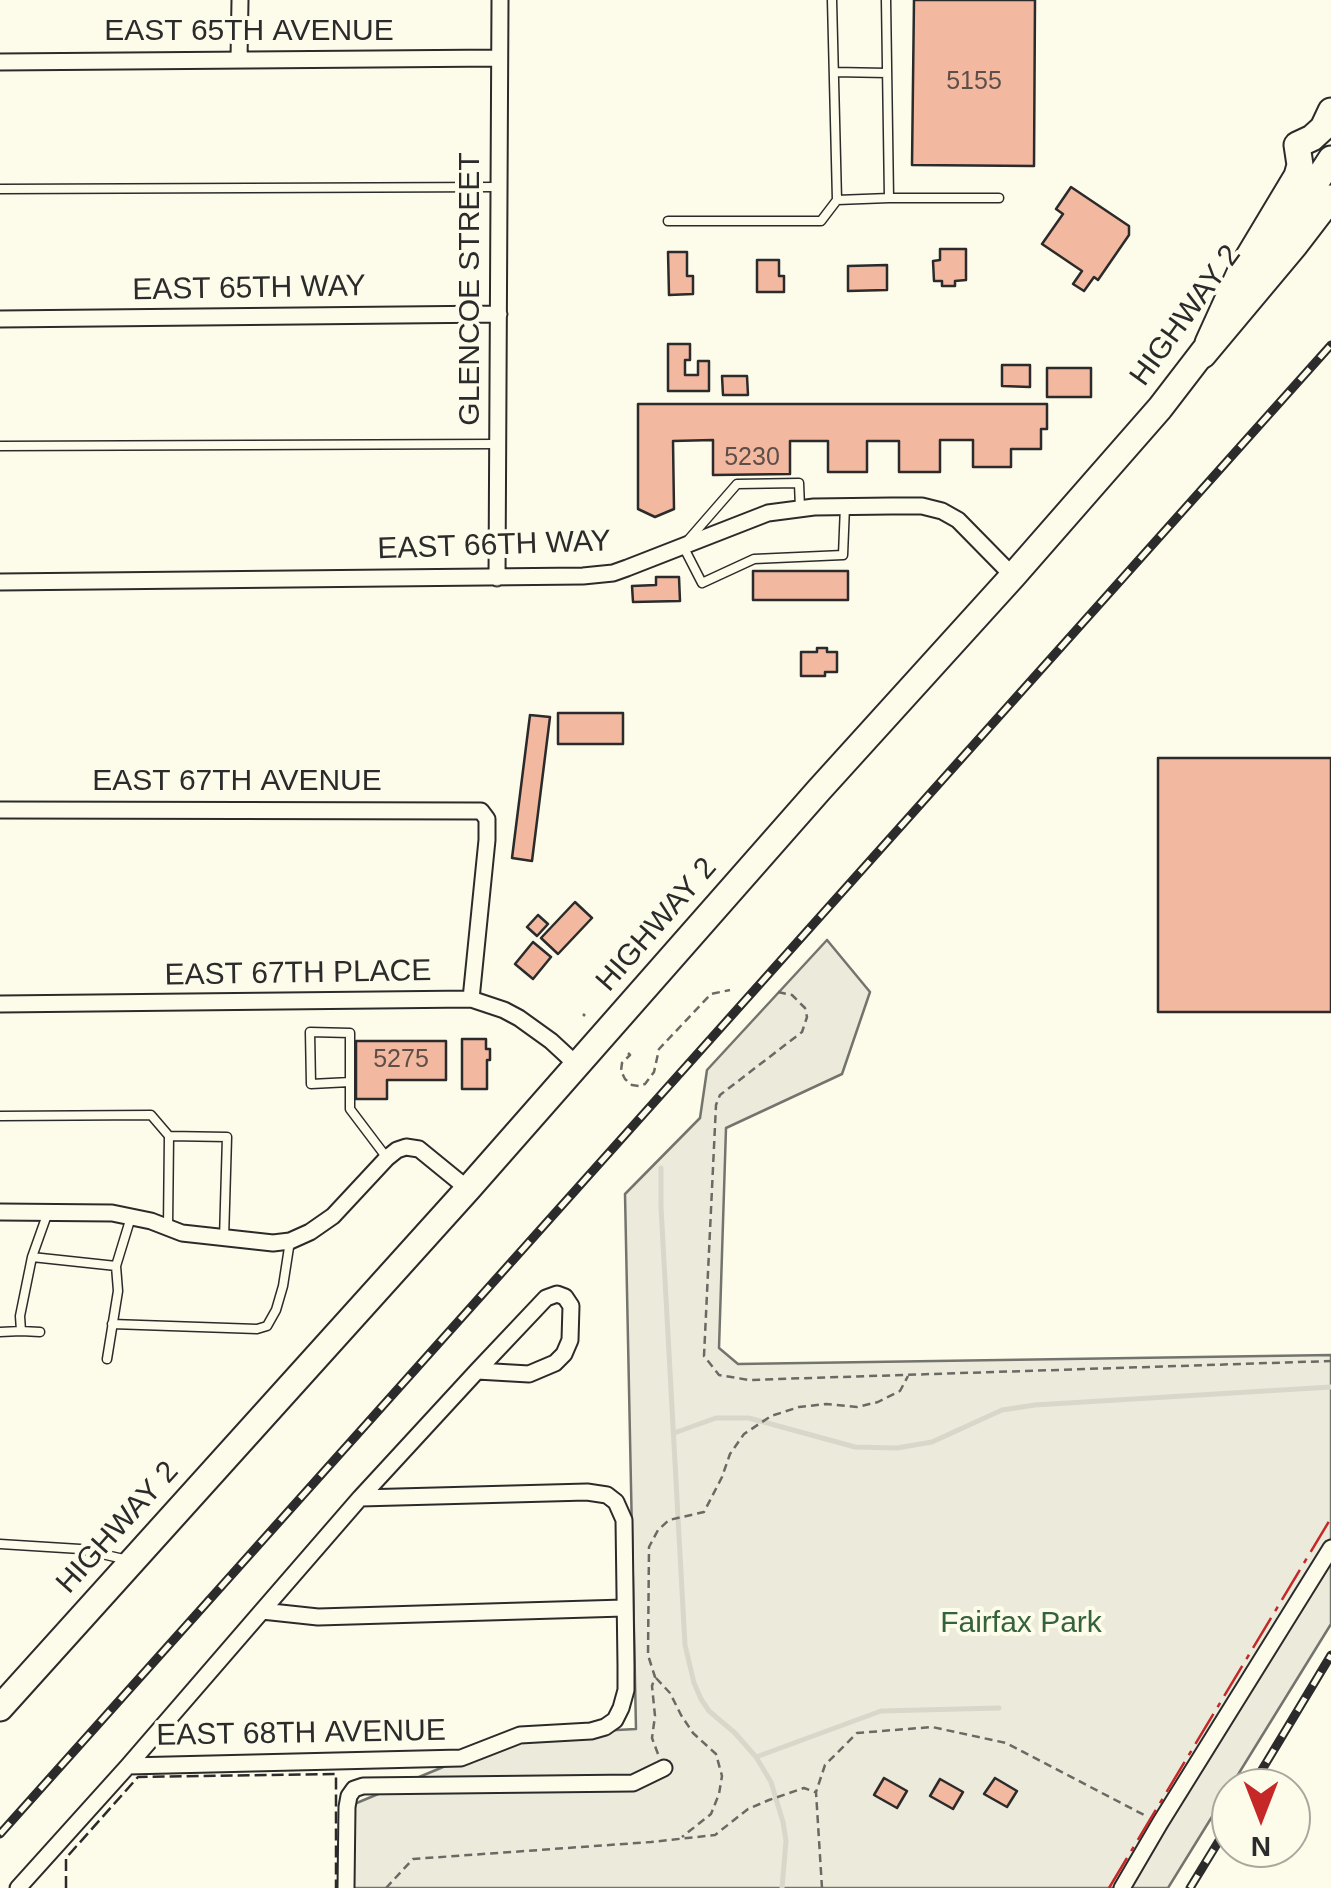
<!DOCTYPE html>
<style>
body{margin:0}
#map{position:relative;width:1331px;height:1888px;overflow:hidden;background:#fdfbea;font-family:Arial,sans-serif}
canvas{display:block}
.north{position:absolute;left:1211px;top:1768px;width:100px;height:100px;box-sizing:border-box;background:#fdfbea;border:2px solid #a9a89e;border-radius:50%;rotate:180deg;font-size:28px;font-weight:700;line-height:40px;text-align:center;color:#2b2b2b}
.north::after{content:'';display:block;margin:auto;width:35px;height:45px;background:#c62828;clip-path:polygon(50% 0,100% 100%,50% 72%,0 100%)}
</style>
<div id="map">
<canvas width="1331" height="1888"></canvas>
<div class="north">N</div>
</div>
<script>
const c = document.querySelector('canvas').getContext('2d');
c.lineJoin = 'round';
function fillPath(path, color) {
  c.fillStyle = color;
  c.fill(path, 'evenodd');
}
function shape(rows) {
  const path = new Path2D();
  for (const r of rows) {
    path.moveTo(r[0], r[1]);
    for (let i = 2; i < r.length; i += 2) path.lineTo(r[i], r[i + 1]);
  }
  return path;
}
function trace(path, color, width, dash) {
  c.strokeStyle = color;
  c.lineWidth = width;
  c.lineCap = dash ? 'butt' : 'round';
  c.setLineDash(dash || []);
  c.stroke(path);
}
function write(font, color, halo, rows, align = 'center') {
  c.font = font + ' Arial,sans-serif';
  c.lineWidth = 8;
  c.setLineDash([]);
  c.textBaseline = 'middle';
  c.strokeStyle = halo;
  c.fillStyle = color;
  for (const [text, x, y, turn = 0] of rows) {
    c.save();
    c.translate(x, y);
    c.rotate((+turn || 0) * Math.PI / 180);
    c.textAlign = isNaN(turn) ? turn : align;
    if (halo) c.strokeText(text, 0, 0);
    c.fillText(text, 0, 0);
    c.restore();
  }
}
const green = shape([
 [827,940,870,992,842,1074,726,1128,719,1348,738,1364,1331,1355,1331,1624,1168,1888,346,1888,347,1807,520,1735,636,1729,625,1194,700,1118,707,1070,827,940]
]);
fillPath(green, '#ecebdb');
trace(green, '#74746e', 2.5);
trace(shape([
 [661,1168,661,1207,685,1645,694,1683,701,1699,709,1711,735,1733,756,1757,771,1782,783,1822,786,1841,782,1888],
 [674,1433,716,1418,749,1418,855,1447,897,1448,932,1442,1002,1410,1035,1405,1331,1387],
 [756,1757,881,1711,999,1708]
]), '#d8d7c9', 5);
const building = shape([
 [914,0,1035,0,1034,166,912,165,914,0],
 [1071,187,1129,226,1129,235,1098,280,1094,277,1084,291,1073,284,1082,271,1042,244,1063,214,1056,209,1071,187],
 [940,249,966,249,966,280,955,281,955,286,942,286,942,281,934,281,933,261,940,260,940,249],
 [668,252,687,252,687,276,693,276,693,294,669,295,668,252],
 [757,260,779,260,779,276,784,276,784,292,757,292,757,260],
 [887,265,887,290,848,291,848,266,887,265],
 [668,344,690,344,690,360,685,360,685,375,698,375,698,361,709,361,709,391,668,391,668,344],
 [1002,365,1030,365,1030,387,1002,386,1002,365],
 [1047,368,1091,368,1091,397,1047,397,1047,368],
 [722,376,747,376,748,395,723,395,722,376],
 [638,404,1047,404,1047,429,1041,429,1041,449,1011,449,1011,467,973,467,973,440,940,440,940,472,899,472,899,441,867,441,867,472,828,472,828,441,790,441,790,474,713,475,713,440,673,441,674,509,655,517,638,509,638,404],
 [753,571,848,571,848,600,753,600,753,571],
 [656,577,679,577,680,601,633,602,632,586,656,585,656,577],
 [817,648,827,648,827,652,837,652,837,672,825,672,825,676,801,676,801,652,817,652,817,648],
 [558,713,623,713,623,744,558,744,558,713],
 [530,715,550,717,532,861,512,858,530,715],
 [1158,758,1331,758,1331,1012,1158,1012,1158,758],
 [575,902,592,918,558,954,541,938,575,902],
 [538,915,548,924,537,936,527,927,538,915],
 [533,942,551,957,533,979,515,964,533,942],
 [462,1039,486,1039,486,1049,490,1049,490,1060,487,1060,487,1089,462,1089,462,1039],
 [356,1041,446,1041,446,1080,387,1080,387,1099,356,1099,356,1041],
 [884,1778,907,1791,897,1808,874,1795,884,1778],
 [995,1778,1017,1791,1007,1807,984,1794,995,1778],
 [940,1779,963,1792,953,1809,930,1796,940,1779]
]);
fillPath(building, '#f2b8a0');
trace(building, '#2b2b2b', 2.5);
const service = shape([
 [832,0,837,200],
 [886,0,889,198,999,198],
 [834,72,887,73],
 [0,189,499,187],
 [668,221,821,221,837,200,889,198],
 [0,446,498,444],
 [800,508,799,483,737,484,683,546,702,583,754,559,843,555,845,506],
 [350,1082,311,1084,310,1032,350,1033,350,1109,387,1158],
 [0,1116,151,1115,169,1136],
 [168,1227,169,1136,227,1137,224,1239],
 [32,1257,116,1266],
 [112,1324,257,1329,267,1326,276,1310,283,1286,290,1241],
 [21,1331,40,1332],
 [0,1332,21,1331,20,1316,32,1257,48,1212],
 [107,1359,118,1291,116,1266,131,1217],
 [0,1544,80,1549,128,1560]
]);
const minor = shape([
 [239,59,240,0],
 [0,62,499,58],
 [0,319,499,314],
 [497,578,500,0],
 [0,582,583,576,613,573,627,568,768,513,814,507,891,506,922,506,942,511,958,520,1013,576],
 [0,810,481,811,487,819,487,840,471,999],
 [0,1004,471,999,504,1010,519,1018,551,1041,577,1065],
 [0,1212,112,1213,151,1221,182,1233,273,1243,290,1241,310,1232,333,1216,387,1158,397,1150,406,1147,419,1149,468,1189],
 [262,1611,360,1498,477,1371,546,1298,557,1294,565,1297,571,1306,570,1340,564,1354,555,1363,529,1374,477,1371],
 [128,1766,461,1758,520,1735,591,1731,605,1727,615,1720,621,1708,626,1690,626,1666,624,1520,616,1502,607,1495,587,1492,360,1498],
 [18,1888,128,1766,262,1611,318,1617,624,1608],
 [346,1888,347,1807,349,1796,354,1789,363,1786,633,1783,664,1768],
 [1122,1888,1160,1823,1331,1548]
]);
const primary = shape([
 [1247,289,1331,159],
 [1208,343,1243,266,1297,176,1300,165,1297,145,1312,138,1323,128,1331,111],
 [0,1708,468,1189,819,790,1013,576,1160,408,1213,339]
]);
const trunk = shape([
 [1203,355,1295,245,1331,198]
]);
trace(service, '#2b2b2b', 11);
trace(minor, '#2b2b2b', 19);
trace(primary, '#2b2b2b', 29);
trace(trunk, '#2b2b2b', 29);
trace(shape([
 [778,992,792,995,805,1008,807,1017,802,1032,720,1095,716,1105,704,1356,719,1375,749,1380,1331,1361],
 [583,1014,585,1016],
 [628,1053,630,1055,622,1063,621,1071,625,1079,632,1085,639,1086,645,1084,654,1072,659,1049,711,994,730,990],
 [656,1678,670,1693,681,1715,693,1733,716,1754,722,1776,719,1794,711,1814,682,1837],
 [658,1754,652,1738,655,1716,652,1686,655,1677,648,1655,649,1547,658,1530,669,1520,704,1512,722,1477,730,1454,744,1434,771,1416,799,1407,826,1404,857,1407,878,1402,900,1391,908,1376],
 [386,1888,413,1859,651,1842,715,1835,748,1809,769,1800,804,1788,815,1792],
 [822,1888,816,1792,825,1765,857,1733,932,1727,1006,1743,1146,1816]
]), '#6a6964', 2.5, [8, 5]);
trace(service, '#fdfbea', 8);
trace(minor, '#fdfbea', 15);
trace(primary, '#fdfbea', 25);
trace(trunk, '#fdfbea', 25);
const rail = shape([
 [1251,1788,1331,1655],
 [0,1834,1331,345],
 [1190,1888,1231,1821]
]);
trace(rail, '#2b2b2b', 9);
trace(rail, '#fdfbea', 5, [15]);
trace(shape([
 [66,1888,66,1858,138,1777,336,1774,336,1888]
]), '#2b2b2b', 2.5, [12, 5]);
trace(shape([
 [1109,1888,1331,1518]
]), '#c62828', 2.5, [35, 8, 5, 8]);
write('25px', '#5d4e48', null, [
 ["5155",974,82],
 ["5230",752,458],
 ["5275",401,1060]
]);
write('30px', '#2b2b2b', '#fdfbea', [
 ["EAST 65TH AVENUE",249,32],
 ["EAST 65TH WAY",249,289,-1],
 ["GLENCOE STREET",471,289,-90],
 ["HIGHWAY 2",1186,316,-54],
 ["EAST 66TH WAY",494,546,-2],
 ["EAST 67TH AVENUE",237,782],
 ["HIGHWAY 2",657,925,-49],
 ["EAST 67TH PLACE",298,974,-1],
 ["HIGHWAY 2",118,1528,-48],
 ["EAST 68TH AVENUE",301,1734,-1]
]);
write('30px', '#34623c', '#fdfbea', [
 ["Fairfax Park",1021,1624]
]);
</script>
